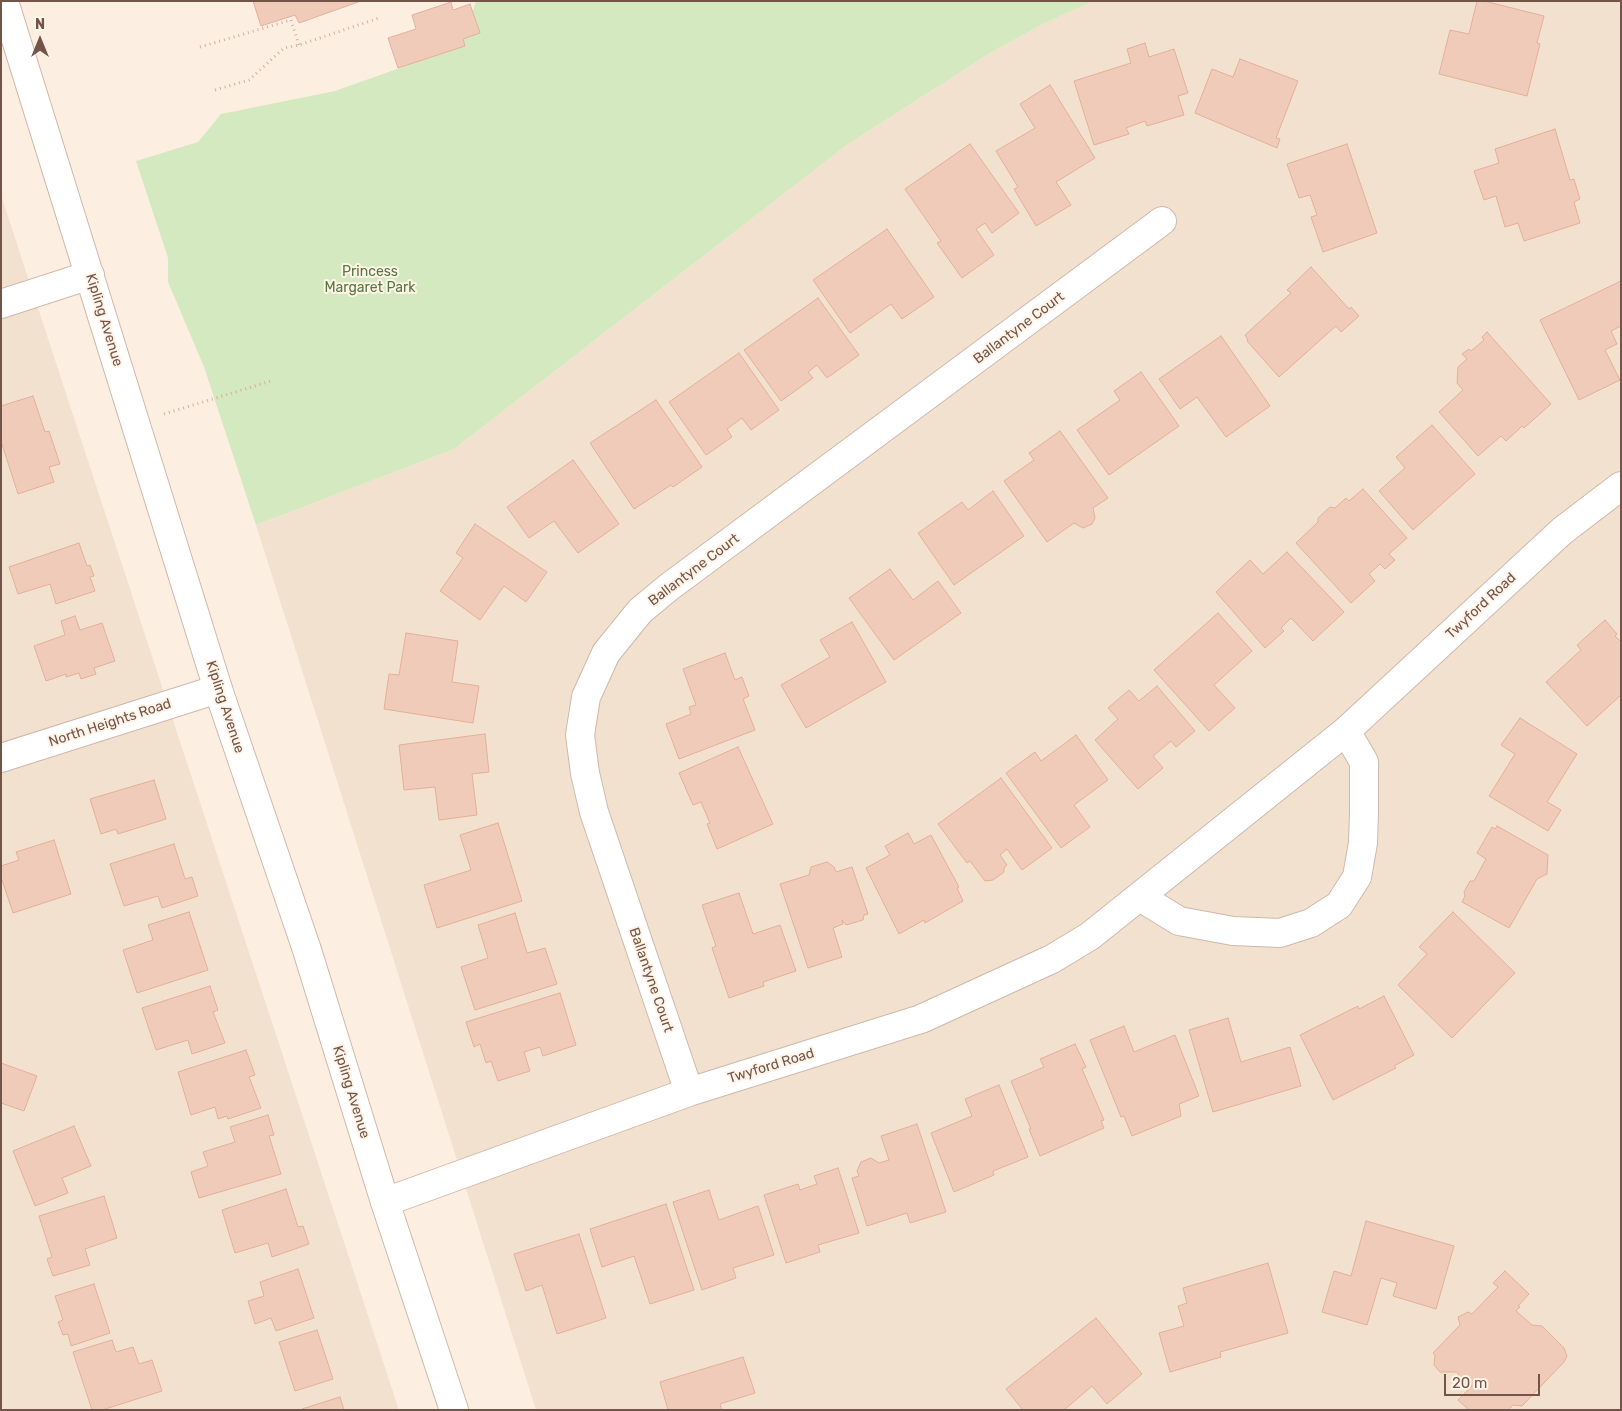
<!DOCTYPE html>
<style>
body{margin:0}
#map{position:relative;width:1622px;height:1411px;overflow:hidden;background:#fcefe1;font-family:Rubik,sans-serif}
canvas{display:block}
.frame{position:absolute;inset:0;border:2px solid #735448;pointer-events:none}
.north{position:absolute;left:15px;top:15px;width:50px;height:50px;-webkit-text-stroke:4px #fff4e7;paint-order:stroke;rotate:0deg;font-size:14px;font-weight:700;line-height:20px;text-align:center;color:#735448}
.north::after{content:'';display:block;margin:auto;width:18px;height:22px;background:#735448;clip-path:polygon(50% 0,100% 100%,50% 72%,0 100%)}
.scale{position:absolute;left:1444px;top:1374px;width:96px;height:22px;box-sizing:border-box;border:2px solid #735448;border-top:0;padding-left:6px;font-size:15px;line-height:18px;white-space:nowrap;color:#735448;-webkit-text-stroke:4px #fff4e7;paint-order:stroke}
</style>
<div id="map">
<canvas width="1622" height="1411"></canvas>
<div class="frame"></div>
<div class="north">N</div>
<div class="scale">20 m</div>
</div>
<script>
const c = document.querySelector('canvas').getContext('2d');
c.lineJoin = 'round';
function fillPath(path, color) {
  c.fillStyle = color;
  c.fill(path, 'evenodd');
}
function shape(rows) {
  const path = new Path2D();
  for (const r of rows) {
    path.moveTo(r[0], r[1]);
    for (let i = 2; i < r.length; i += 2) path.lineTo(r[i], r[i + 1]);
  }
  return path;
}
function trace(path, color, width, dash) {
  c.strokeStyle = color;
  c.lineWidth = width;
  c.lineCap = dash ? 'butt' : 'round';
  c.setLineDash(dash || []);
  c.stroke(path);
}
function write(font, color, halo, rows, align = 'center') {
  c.font = font + ' Rubik,sans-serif';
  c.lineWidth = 4;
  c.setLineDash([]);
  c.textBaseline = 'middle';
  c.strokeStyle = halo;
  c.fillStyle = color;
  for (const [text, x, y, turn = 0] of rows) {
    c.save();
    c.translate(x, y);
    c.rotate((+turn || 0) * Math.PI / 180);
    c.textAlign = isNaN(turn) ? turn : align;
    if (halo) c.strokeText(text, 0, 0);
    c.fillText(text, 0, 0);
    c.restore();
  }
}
fillPath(shape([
 [1094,1,1621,1,1621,1410,536,1410,256,525,454,449,848,144,995,50,1043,24],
 [1,195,399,1410,1,1410]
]), '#f3e1cf');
fillPath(shape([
 [476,1,1094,1,1043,24,995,50,848,144,454,449,256,525,204,367,168,282,168,258,136,161,198,142,221,114,335,91,462,46]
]), '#d4e9c0');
const building = shape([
 [253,1,361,1,299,23,295,15,261,26,253,1],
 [1477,1,1484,1,1544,16,1537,43,1540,44,1527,96,1439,74,1450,30,1469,34,1477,1],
 [451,2,453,10,470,4,480,33,463,39,465,46,398,68,388,38,416,29,412,15,451,2],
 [1145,43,1149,57,1174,49,1188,93,1178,96,1184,115,1147,126,1145,121,1126,128,1129,134,1094,145,1074,81,1131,63,1127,49,1145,43],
 [1240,59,1298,81,1276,138,1280,139,1277,148,1195,113,1212,69,1233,77,1240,59],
 [1050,85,1095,158,1056,182,1071,205,1036,226,1014,189,1018,187,996,151,1035,128,1020,104,1050,85],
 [1555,129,1570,180,1574,179,1580,199,1574,202,1580,223,1524,241,1518,223,1505,227,1496,196,1484,200,1474,171,1499,163,1495,149,1555,129],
 [970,144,1019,213,992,233,985,223,976,229,994,255,962,278,937,243,941,241,905,189,970,144],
 [1347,144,1377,233,1323,252,1311,217,1317,215,1310,195,1299,198,1287,164,1347,144],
 [887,229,934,297,902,319,891,304,850,333,813,280,887,229],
 [1311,267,1349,309,1351,307,1359,316,1341,332,1336,326,1279,377,1247,341,1248,340,1245,335,1291,293,1287,290,1311,267],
 [1621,281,1621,326,1611,331,1617,344,1605,350,1620,380,1579,400,1540,320,1621,281],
 [818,298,859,355,827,378,817,365,808,372,813,378,781,401,744,350,818,298],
 [1487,332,1551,404,1524,428,1522,426,1520,428,1506,441,1501,436,1478,456,1439,412,1463,390,1457,383,1458,367,1467,359,1462,354,1469,349,1471,351,1484,340,1482,337,1487,332],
 [1221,336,1270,406,1226,437,1197,397,1180,409,1159,379,1221,336],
 [739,353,779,410,751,430,742,418,727,429,732,437,706,455,669,402,739,353],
 [1141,372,1179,426,1109,475,1077,430,1120,400,1114,391,1141,372],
 [33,396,45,432,49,431,60,464,49,467,54,482,18,494,1,441,1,406,33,396],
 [656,400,702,467,673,487,671,485,634,509,590,443,656,400],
 [1432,425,1475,474,1413,530,1379,491,1405,468,1396,457,1432,425],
 [1060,431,1108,498,1093,508,1095,518,1092,524,1083,528,1074,523,1047,542,1004,481,1034,460,1029,453,1060,431],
 [573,460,619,524,578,553,554,521,529,538,507,507,573,460],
 [1363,489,1407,538,1389,554,1395,560,1385,569,1380,564,1369,574,1375,581,1351,603,1296,543,1318,522,1318,518,1330,507,1335,508,1346,498,1349,501,1363,489],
 [993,491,1024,536,954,585,918,533,962,502,968,510,993,491],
 [475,524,547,572,526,602,504,586,480,620,440,591,463,558,456,553,475,524],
 [79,543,87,566,90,565,94,576,90,577,95,591,56,604,50,584,18,594,9,567,79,543],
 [1287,552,1344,612,1313,641,1291,618,1281,628,1284,631,1265,648,1216,592,1250,560,1263,574,1287,552],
 [890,569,913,600,938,581,961,613,894,660,849,598,890,569],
 [1218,613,1252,651,1214,685,1235,708,1209,731,1154,670,1218,613],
 [75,616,80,630,102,623,115,661,94,668,96,674,81,679,79,673,66,677,66,674,46,681,34,646,65,635,61,621,75,616],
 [1605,620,1617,634,1615,636,1621,642,1621,695,1587,726,1546,682,1581,650,1577,645,1605,620],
 [852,622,886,682,806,728,781,685,830,657,820,640,852,622],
 [406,633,458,641,452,682,479,686,473,723,384,709,389,674,399,675,406,633],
 [725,653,735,680,742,677,749,696,743,699,755,730,679,759,666,724,691,714,689,707,696,705,683,669,725,653],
 [1157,686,1195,731,1176,747,1171,741,1153,756,1163,768,1138,789,1095,740,1118,719,1108,708,1129,690,1139,701,1157,686],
 [1520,718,1577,754,1547,802,1561,810,1548,831,1489,796,1515,754,1501,745,1520,718],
 [485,734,489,772,472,774,477,815,439,820,435,787,404,790,399,745,485,734],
 [1076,735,1108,780,1074,805,1090,827,1061,848,1006,773,1035,752,1041,761,1076,735],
 [738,747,773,824,717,849,707,824,710,823,701,802,693,805,679,773,738,747],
 [1001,778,1052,848,1022,870,1007,849,1000,855,1007,865,1004,868,1004,872,993,880,985,881,970,861,967,863,938,824,1001,778],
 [154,780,166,819,118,834,116,829,101,834,90,799,154,780],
 [498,823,522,901,437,928,424,885,471,870,460,835,498,823],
 [1497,826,1548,855,1547,874,1537,879,1509,928,1462,902,1465,896,1464,892,1470,881,1474,881,1486,859,1477,853,1492,827,1495,829,1497,826],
 [908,833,914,844,931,835,959,887,957,888,963,901,925,923,924,920,899,934,866,868,890,855,885,846,908,833],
 [54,840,71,894,13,913,1,877,1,866,19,860,16,852,54,840],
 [174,844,185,879,192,877,198,896,162,908,158,896,124,906,110,864,174,844],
 [827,862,834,867,836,872,852,867,868,914,864,915,863,920,846,925,842,920,843,924,833,928,842,957,808,968,780,884,809,875,811,867,827,862],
 [739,893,753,934,780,925,796,971,763,982,764,986,729,998,712,948,716,946,702,905,739,893],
 [189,912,208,970,137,993,123,950,153,940,148,925,189,912],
 [1453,912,1515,973,1452,1038,1398,985,1427,954,1419,947,1453,912],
 [515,913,527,953,545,948,557,984,475,1010,461,967,488,958,478,925,515,913],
 [210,986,218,1010,213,1012,225,1043,192,1054,188,1040,156,1050,142,1008,210,986],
 [560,993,576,1045,543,1056,540,1047,524,1052,530,1071,498,1081,491,1061,486,1063,480,1044,474,1047,466,1022,560,993],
 [1384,996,1414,1055,1394,1066,1396,1068,1333,1100,1300,1035,1358,1006,1359,1009,1384,996],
 [1228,1018,1241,1062,1290,1047,1301,1086,1213,1112,1189,1030,1228,1018],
 [1124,1026,1134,1052,1175,1035,1199,1096,1179,1104,1181,1116,1132,1136,1124,1116,1121,1117,1090,1040,1124,1026],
 [1075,1044,1086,1067,1082,1069,1104,1120,1101,1121,1104,1128,1040,1156,1029,1129,1031,1129,1011,1081,1044,1067,1040,1059,1075,1044],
 [246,1050,255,1075,249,1077,261,1108,228,1119,227,1116,218,1119,215,1107,191,1115,178,1072,246,1050],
 [1,1063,37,1076,24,1111,1,1103,1,1063],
 [999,1085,1028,1157,993,1171,994,1175,954,1192,931,1133,972,1116,965,1099,999,1085],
 [268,1115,274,1135,269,1136,281,1174,199,1198,191,1172,208,1166,203,1152,235,1142,230,1127,268,1115],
 [917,1124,946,1212,910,1223,907,1213,867,1226,852,1178,859,1176,857,1171,861,1162,871,1158,879,1163,889,1160,881,1136,917,1124],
 [74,1126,91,1166,62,1178,68,1193,35,1206,13,1151,74,1126],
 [838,1168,859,1233,818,1245,820,1252,786,1263,764,1195,798,1184,800,1190,817,1184,814,1176,838,1168],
 [286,1189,298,1227,303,1226,309,1244,272,1257,268,1243,235,1253,222,1210,286,1189],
 [709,1190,719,1220,758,1206,774,1255,733,1268,736,1278,702,1290,673,1202,709,1190],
 [104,1196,117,1238,85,1249,90,1265,53,1276,47,1259,52,1257,39,1216,104,1196],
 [666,1204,694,1290,650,1304,634,1256,602,1267,590,1229,666,1204],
 [1366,1221,1454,1246,1436,1309,1393,1296,1397,1283,1381,1278,1367,1325,1322,1312,1334,1271,1351,1276,1366,1221],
 [579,1234,606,1318,557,1334,542,1285,526,1291,514,1254,579,1234],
 [1268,1263,1288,1333,1220,1352,1221,1357,1170,1372,1159,1333,1184,1326,1178,1306,1187,1303,1183,1288,1268,1263],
 [298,1269,314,1318,276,1331,271,1318,255,1324,248,1301,264,1296,260,1282,298,1269],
 [1505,1271,1529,1294,1518,1306,1520,1307,1516,1311,1532,1325,1542,1326,1564,1348,1567,1356,1564,1362,1522,1406,1513,1405,1508,1410,1469,1410,1458,1400,1472,1386,1470,1384,1467,1388,1456,1378,1459,1375,1457,1372,1440,1372,1434,1365,1435,1355,1433,1353,1460,1325,1458,1317,1468,1312,1472,1314,1498,1287,1493,1283,1505,1271],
 [94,1284,110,1333,71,1346,68,1334,63,1335,58,1322,63,1320,55,1296,94,1284],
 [1096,1318,1142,1374,1107,1404,1092,1386,1064,1410,1023,1410,1006,1389,1096,1318],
 [317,1330,333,1379,295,1391,279,1342,317,1330],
 [112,1340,116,1352,133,1347,139,1364,152,1360,162,1391,102,1410,92,1410,73,1352,112,1340],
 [743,1357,755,1393,720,1404,722,1410,668,1410,660,1382,743,1357],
 [340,1397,344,1410,302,1410,302,1409,340,1397]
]);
fillPath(building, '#f1cbb9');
trace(building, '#e4b099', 1);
const street = shape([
 [1,304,90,275],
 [1,758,218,689],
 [1140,897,1179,921,1233,931,1280,933,1311,923,1339,905,1357,877,1363,843,1364,813,1364,762,1346,731],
 [689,1092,594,812,585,773,580,735,586,697,606,653,640,611,669,587,1162,221],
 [385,1202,689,1092,921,1019,1052,959,1090,936,1346,731,1562,531,1621,486]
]);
const secondary = shape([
 [4,1,218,689,307,950,385,1202,454,1410]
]);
trace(street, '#cfb8ab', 30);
trace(secondary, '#d2b7a8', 30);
trace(shape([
 [200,47,291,20,299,45],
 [215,90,249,80,284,48,299,45,379,18],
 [164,414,271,381]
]), '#d6ae9c', 3, [1, 4]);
trace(street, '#fff', 28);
trace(secondary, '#fff', 28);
write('14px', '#557841', '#fff4e7', [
 ["Princess",370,272],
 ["Margaret Park",370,288]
]);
write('14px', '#735448', '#fff4e7', [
 ["Kipling Avenue",104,320,73],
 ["Ballantyne Court",1019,328,-37],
 ["Ballantyne Court",694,570,-37],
 ["Twyford Road",1481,606,-43],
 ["Kipling Avenue",225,707,72],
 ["North Heights Road",110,723,-18],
 ["Ballantyne Court",651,980,71],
 ["Twyford Road",771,1066,-17],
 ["Kipling Avenue",351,1092,73]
]);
</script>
